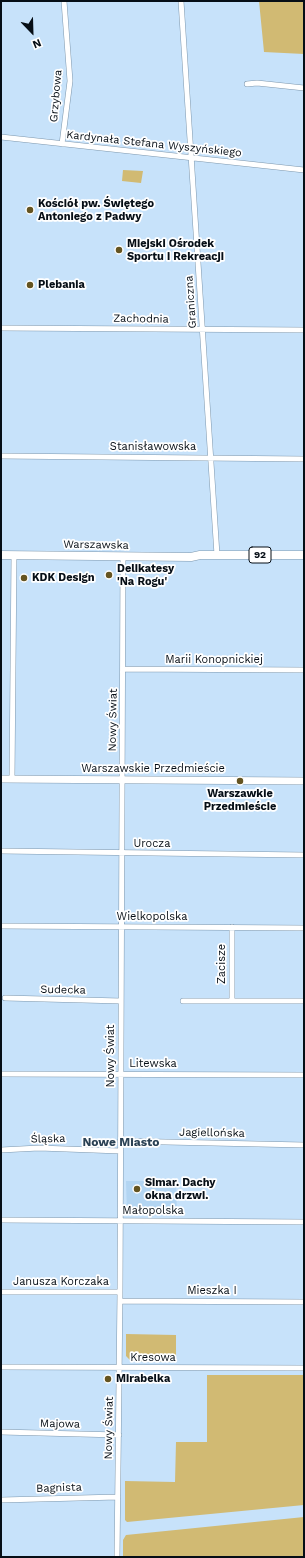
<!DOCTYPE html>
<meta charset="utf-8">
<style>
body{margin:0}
#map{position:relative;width:305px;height:1558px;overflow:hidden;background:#c7e2fa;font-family:"Work Sans",sans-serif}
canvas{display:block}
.frame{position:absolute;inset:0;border:2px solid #060e16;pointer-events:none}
.north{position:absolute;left:12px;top:12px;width:40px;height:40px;-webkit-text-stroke:3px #fff;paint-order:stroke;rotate:157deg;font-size:11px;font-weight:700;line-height:16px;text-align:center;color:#060e16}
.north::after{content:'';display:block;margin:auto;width:14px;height:18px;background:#060e16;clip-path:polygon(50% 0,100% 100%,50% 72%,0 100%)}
</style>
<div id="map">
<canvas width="305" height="1558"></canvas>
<div class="frame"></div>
<div class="north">N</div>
</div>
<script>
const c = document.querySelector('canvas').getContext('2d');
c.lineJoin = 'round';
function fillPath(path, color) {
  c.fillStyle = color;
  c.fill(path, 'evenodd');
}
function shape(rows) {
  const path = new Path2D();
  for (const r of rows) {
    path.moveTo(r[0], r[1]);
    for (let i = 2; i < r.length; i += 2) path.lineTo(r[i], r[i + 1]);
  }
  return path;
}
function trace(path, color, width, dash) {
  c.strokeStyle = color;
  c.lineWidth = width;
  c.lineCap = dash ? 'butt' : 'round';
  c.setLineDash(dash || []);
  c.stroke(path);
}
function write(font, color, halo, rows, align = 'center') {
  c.font = font + ' "Work Sans",sans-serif';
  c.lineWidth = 3.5;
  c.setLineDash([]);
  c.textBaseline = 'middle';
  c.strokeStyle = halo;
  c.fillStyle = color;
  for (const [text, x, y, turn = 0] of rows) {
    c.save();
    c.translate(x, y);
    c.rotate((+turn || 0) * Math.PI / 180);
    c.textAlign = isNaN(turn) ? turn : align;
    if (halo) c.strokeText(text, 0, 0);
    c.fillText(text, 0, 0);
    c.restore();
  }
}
fillPath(shape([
 [126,1181,176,1181,177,1215,127,1214]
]), '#b3d5f2');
fillPath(shape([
 [259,1,304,1,304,54,264,52],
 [123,170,143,171,141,183,122,181],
 [126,1334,176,1335,176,1362,131,1361,126,1356],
 [207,1375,304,1375,304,1505,127,1522,125,1520,125,1481,175,1482,176,1442,207,1442],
 [304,1517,304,1557,123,1557,123,1540,126,1535]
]), '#d1ba73');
const street = shape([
 [181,1,217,555],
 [247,84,257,83,304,88],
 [1,137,304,170],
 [62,144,70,81,64,1],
 [1,328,304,330],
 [1,456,304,459],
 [123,669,304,670],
 [12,779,14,555],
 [1,851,304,855],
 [1,926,304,928],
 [232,927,232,1001,304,1001],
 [5,998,121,1001],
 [183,1001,232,1001],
 [1,1074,304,1075],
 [120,1141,304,1145],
 [1,1150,39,1148,120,1151],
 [1,1220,304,1222],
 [1,1292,120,1292],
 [120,1301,304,1302],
 [1,1367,304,1368],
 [1,1432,119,1435],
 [1,1500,118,1497],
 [117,1557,120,1292,123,556]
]);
const secondary = shape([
 [1,779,304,781]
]);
const primary = shape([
 [1,555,191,557,200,555,304,555]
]);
trace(street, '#7d97ad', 6);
trace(secondary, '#7d97ad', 8);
trace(primary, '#7d97ad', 9);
trace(street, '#fff', 5);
trace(secondary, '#fff', 7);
trace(primary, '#fff', 8);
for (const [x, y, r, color] of [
 [30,210,4,"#645421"],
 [119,250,4,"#645421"],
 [30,285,4,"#645421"],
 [109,575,4,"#645421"],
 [24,578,4,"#645421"],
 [240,781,4,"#645421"],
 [137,1189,4,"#645421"],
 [108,1379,4,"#645421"]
]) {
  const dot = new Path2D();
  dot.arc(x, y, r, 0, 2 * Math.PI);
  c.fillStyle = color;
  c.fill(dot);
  trace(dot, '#fff', 1.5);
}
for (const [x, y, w] of [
 [260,555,22]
]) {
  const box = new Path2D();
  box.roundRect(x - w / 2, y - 8, w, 16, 3);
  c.fillStyle = '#fff';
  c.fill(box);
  trace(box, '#060e16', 1);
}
write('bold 10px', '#060e16', null, [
 ["92",260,555]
]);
write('11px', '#060e16', '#fff', [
 ["Grzybowa",56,96,-85],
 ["Kardynała Stefana Wyszyńskiego",154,144,6],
 ["Graniczna",191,302,-94],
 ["Zachodnia",141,319,1],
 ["Stanisławowska",153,447],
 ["Warszawska",96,545,1],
 ["Marii Konopnickiej",214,660],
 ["Nowy Świat",113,720,-89],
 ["Warszawskie Przedmieście",153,769],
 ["Urocza",152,844],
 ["Wielkopolska",152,917],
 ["Zacisze",222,964,-90],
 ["Sudecka",63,990,1],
 ["Nowy Świat",111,1056,-90],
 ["Litewska",153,1064],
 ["Jagiellońska",212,1133,1],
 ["Śląska",48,1139,-1],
 ["Małopolska",153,1211],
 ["Janusza Korczaka",61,1282],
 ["Mieszka I",212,1291],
 ["Kresowa",153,1358],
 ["Majowa",60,1424,1],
 ["Nowy Świat",109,1428,-89],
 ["Bagnista",59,1488,-2]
]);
write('bold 11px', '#060e16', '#fff', [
 ["Kościół pw. Świętego",38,204],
 ["Antoniego z Padwy",38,217],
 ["Miejski Ośrodek",127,244],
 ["Sportu i Rekreacji",127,257],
 ["Plebania",38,285],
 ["Delikatesy",117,569],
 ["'Na Rogu'",117,582],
 ["KDK Design",32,578],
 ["Warszawkie",240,794,"center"],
 ["Przedmieście",240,807,"center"],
 ["Simar. Dachy",145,1183],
 ["okna drzwi.",145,1196],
 ["Mirabelka",116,1379]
], 'left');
write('bold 12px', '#2a4154', '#fff', [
 ["Nowe Miasto",121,1142]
]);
</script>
